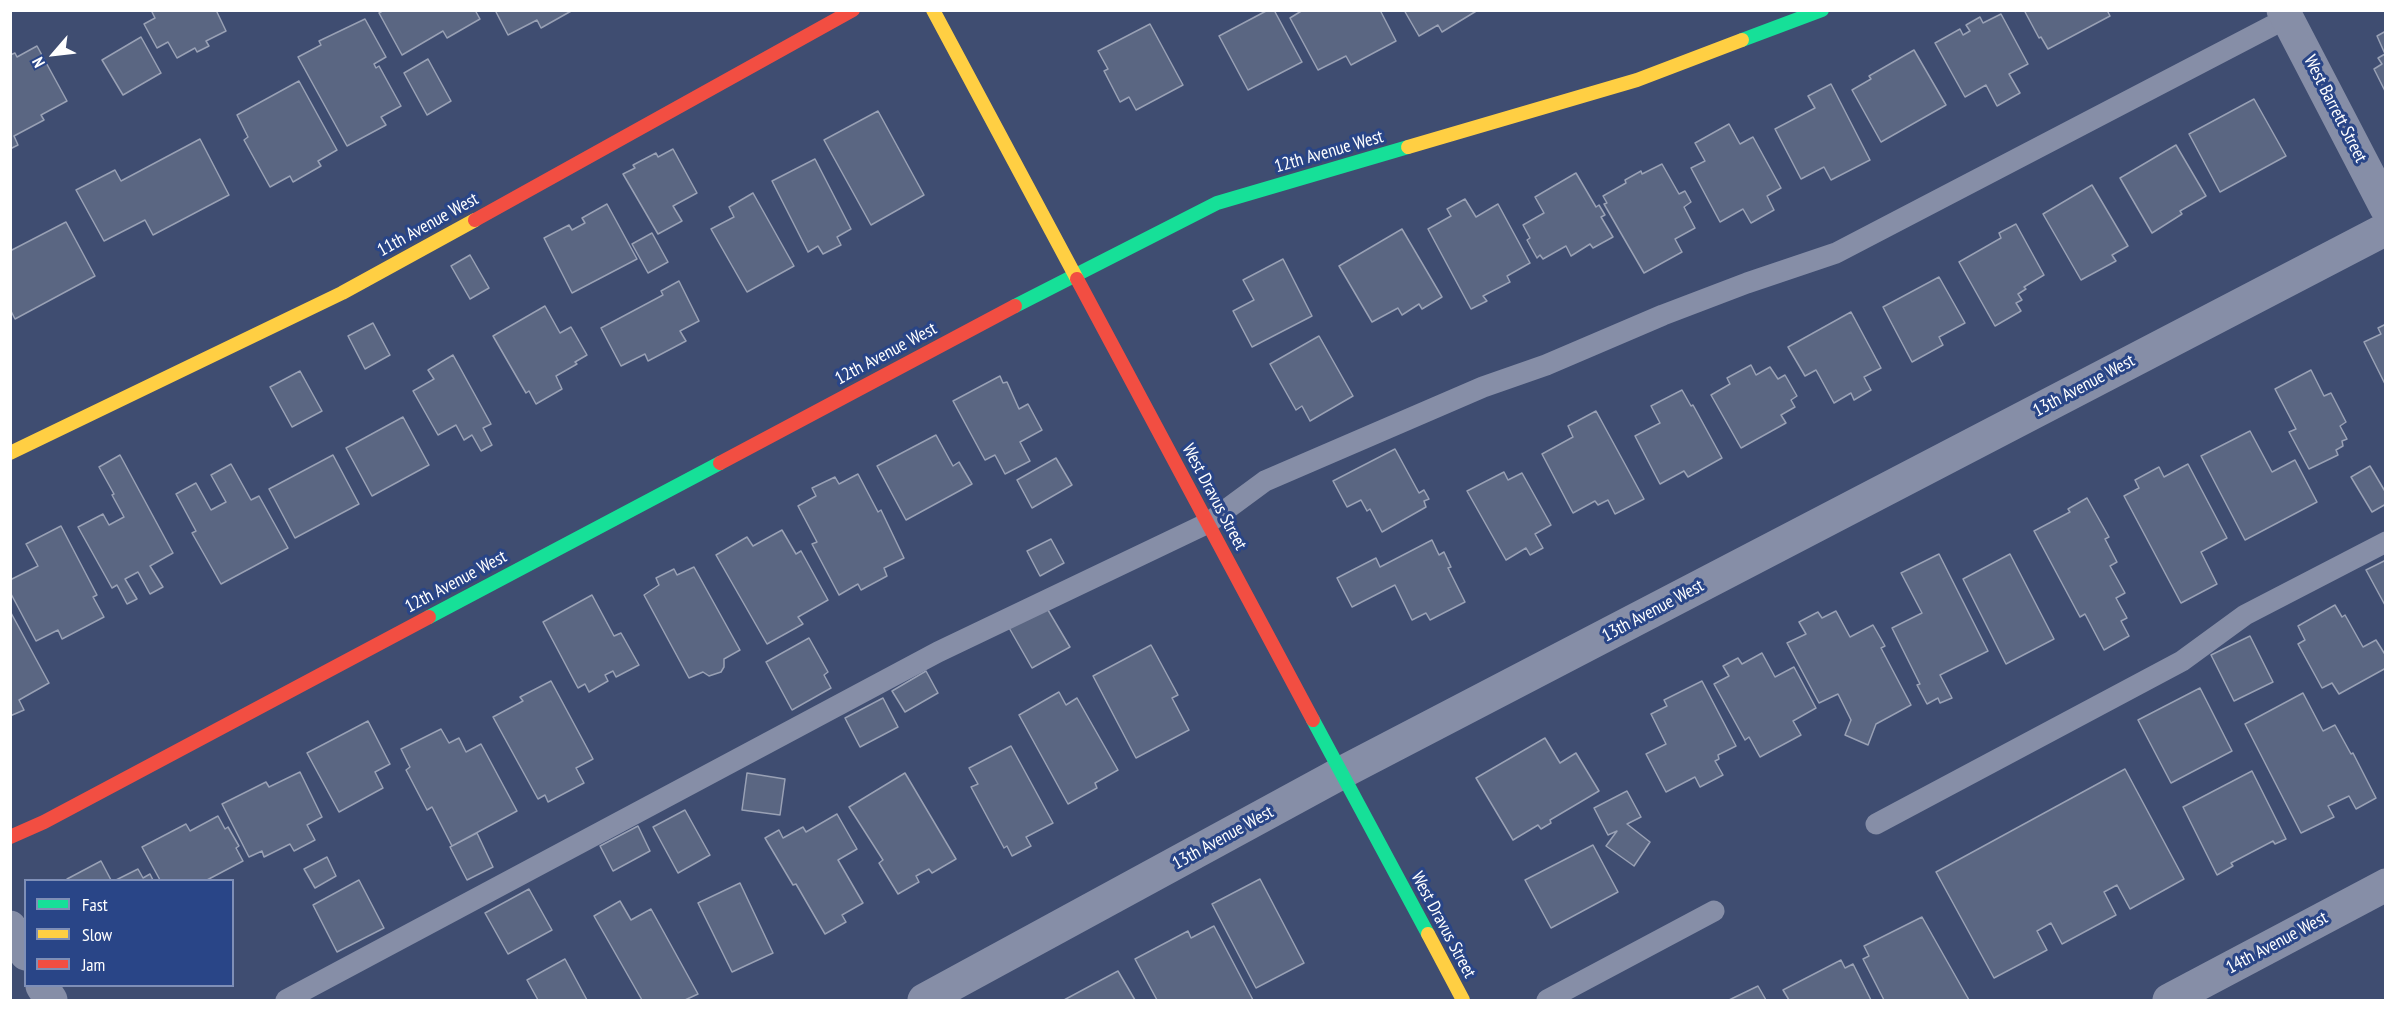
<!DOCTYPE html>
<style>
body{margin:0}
#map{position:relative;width:2396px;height:1011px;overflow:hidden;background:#3f4d71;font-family:"PT Sans Narrow",sans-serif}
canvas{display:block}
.frame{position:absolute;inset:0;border:12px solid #fff;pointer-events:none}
.legend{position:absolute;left:24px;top:879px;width:210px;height:108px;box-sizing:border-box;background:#294587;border:2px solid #7f8fb7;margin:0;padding:8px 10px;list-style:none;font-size:18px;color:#fff}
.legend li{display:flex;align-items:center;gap:12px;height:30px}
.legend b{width:30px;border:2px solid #7f8fb7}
.north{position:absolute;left:24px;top:24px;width:60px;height:60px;-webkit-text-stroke:4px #294587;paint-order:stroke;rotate:242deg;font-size:16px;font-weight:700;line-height:24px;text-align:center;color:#fff}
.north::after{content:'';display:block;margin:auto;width:21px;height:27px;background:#fff;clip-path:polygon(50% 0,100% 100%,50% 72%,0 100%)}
</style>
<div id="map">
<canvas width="2396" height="1011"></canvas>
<div class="frame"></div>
<ul class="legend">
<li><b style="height:8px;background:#16e098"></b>Fast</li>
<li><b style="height:8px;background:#ffcf43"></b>Slow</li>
<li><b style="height:8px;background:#f24e42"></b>Jam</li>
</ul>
<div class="north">N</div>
</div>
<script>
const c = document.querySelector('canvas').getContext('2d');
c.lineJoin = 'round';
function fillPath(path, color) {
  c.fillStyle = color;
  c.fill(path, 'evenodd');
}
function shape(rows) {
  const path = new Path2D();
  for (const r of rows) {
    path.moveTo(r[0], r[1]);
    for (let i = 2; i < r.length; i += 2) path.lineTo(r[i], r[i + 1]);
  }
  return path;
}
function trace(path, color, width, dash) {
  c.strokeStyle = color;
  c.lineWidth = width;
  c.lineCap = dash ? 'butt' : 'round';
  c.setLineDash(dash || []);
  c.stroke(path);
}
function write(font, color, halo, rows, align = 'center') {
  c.font = font + ' "PT Sans Narrow",sans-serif';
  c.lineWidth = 6;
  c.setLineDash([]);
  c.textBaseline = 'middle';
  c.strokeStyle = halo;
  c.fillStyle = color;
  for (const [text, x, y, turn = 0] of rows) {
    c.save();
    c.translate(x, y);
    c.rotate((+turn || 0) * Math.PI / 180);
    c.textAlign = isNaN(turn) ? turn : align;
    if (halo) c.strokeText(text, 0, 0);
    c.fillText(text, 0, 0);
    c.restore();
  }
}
const building = shape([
 [151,10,216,10,226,31,206,41,209,46,197,52,195,48,177,58,168,42,157,48,144,24,155,18,151,10],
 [384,10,475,10,480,19,447,38,443,31,402,55,379,13,384,10],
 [495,10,573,10,541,28,537,20,508,35,495,10],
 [1268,10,1274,10,1302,62,1248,90,1219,36,1268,10],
 [1303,10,1380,10,1396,41,1351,65,1346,56,1318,70,1290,18,1303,10],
 [1404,10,1478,10,1442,32,1438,25,1419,36,1404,10],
 [2024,10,2107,10,2110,16,2048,49,2041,37,2039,38,2024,10],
 [2001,14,2028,64,2009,74,2020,93,1997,106,1986,85,1965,97,1935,43,1960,29,1963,35,1970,31,1966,25,1980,17,1983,23,2001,14],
 [365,19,386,57,374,64,376,68,379,66,401,106,381,117,386,125,347,146,298,57,321,45,319,41,365,19],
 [1150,24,1183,85,1136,110,1129,97,1120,102,1104,71,1108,69,1098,51,1150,24],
 [2386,31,2386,93,2374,69,2382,64,2378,58,2385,54,2377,36,2386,31],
 [141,37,161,73,123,95,102,60,141,37],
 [37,46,67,101,41,115,44,120,14,136,18,145,10,149,10,55,15,53,17,57,37,46],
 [1914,50,1946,105,1881,142,1852,90,1871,79,1869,76,1914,50],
 [428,59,451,101,427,115,404,73,428,59],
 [299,81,337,150,318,161,321,166,293,182,290,176,270,187,244,140,248,137,237,115,299,81],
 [1831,84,1870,160,1831,180,1824,167,1801,179,1775,129,1815,108,1808,96,1831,84],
 [2254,99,2286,156,2220,192,2189,134,2254,99],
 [878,111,924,195,871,225,824,140,878,111],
 [1729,124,1740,144,1753,137,1781,188,1767,196,1774,210,1751,223,1743,209,1720,222,1691,168,1705,161,1695,143,1729,124],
 [200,139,229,195,153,235,145,220,104,241,76,190,115,170,121,181,200,139],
 [2176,145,2206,196,2180,211,2182,214,2152,233,2120,178,2176,145],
 [673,149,697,193,673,206,682,221,658,234,623,174,635,168,633,165,656,153,658,157,673,149],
 [815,159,851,229,837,237,841,245,823,254,818,246,808,252,772,181,815,159],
 [1662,164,1679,194,1685,191,1691,202,1684,207,1695,228,1675,239,1682,252,1644,273,1604,204,1607,203,1603,196,1626,183,1625,180,1641,171,1642,174,1662,164],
 [1576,173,1596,207,1599,205,1605,215,1601,217,1613,237,1593,248,1590,244,1571,256,1566,246,1543,259,1540,255,1537,258,1527,240,1530,238,1523,225,1544,213,1535,197,1576,173],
 [2092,185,2128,246,2112,255,2116,261,2081,280,2043,214,2092,185],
 [753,193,794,266,747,292,711,229,734,217,729,207,753,193],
 [1465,199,1476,217,1498,204,1530,263,1507,276,1510,282,1483,296,1487,301,1471,309,1428,229,1451,216,1447,209,1465,199],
 [607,204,637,259,572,293,544,238,569,225,572,230,585,223,582,218,607,204],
 [66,222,95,276,15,319,10,309,10,251,66,222],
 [2016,224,2044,275,2024,287,2026,289,2018,294,2022,300,2016,303,2021,311,1995,326,1959,262,2001,238,1999,233,2016,224],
 [1402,229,1442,297,1422,309,1419,304,1402,315,1398,308,1372,322,1339,266,1402,229],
 [652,233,668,262,648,273,632,244,652,233],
 [470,255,489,288,470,299,451,266,470,255],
 [1283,259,1312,316,1252,347,1233,311,1254,300,1243,280,1283,259],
 [1939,277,1965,323,1939,337,1943,345,1912,362,1883,307,1939,277],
 [679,281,699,321,680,331,686,341,648,361,645,354,621,366,601,328,663,295,661,291,679,281],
 [545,306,560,333,571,327,587,355,575,362,577,364,556,376,562,389,536,404,529,391,526,393,493,336,545,306],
 [1851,312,1881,368,1864,377,1871,390,1854,400,1851,393,1834,403,1816,370,1805,376,1788,347,1851,312],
 [373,323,390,355,365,369,348,336,373,323],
 [2386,324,2386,386,2364,342,2381,334,2378,328,2386,324],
 [1319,336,1353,396,1310,421,1302,406,1296,410,1270,364,1319,336],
 [453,355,491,424,483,428,492,445,481,451,472,435,464,440,456,425,438,435,413,391,434,379,428,370,453,355],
 [1751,365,1756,375,1770,367,1778,379,1785,375,1797,396,1791,400,1795,407,1781,415,1786,423,1741,448,1711,395,1730,384,1727,378,1751,365],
 [2311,370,2324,396,2331,393,2346,422,2340,426,2347,439,2342,441,2343,446,2336,450,2338,455,2309,469,2289,432,2296,429,2275,389,2311,370],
 [300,371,322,411,292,427,270,387,300,371],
 [1000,376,1003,383,1007,382,1019,409,1028,404,1042,430,1020,442,1030,461,1005,474,995,455,985,460,953,401,1000,376],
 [1682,390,1691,406,1693,405,1722,458,1688,477,1684,471,1660,484,1635,436,1660,423,1651,406,1682,390],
 [1596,411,1644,499,1615,514,1608,500,1598,505,1595,501,1573,513,1542,454,1573,437,1568,426,1596,411],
 [403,417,429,465,372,496,346,448,403,417],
 [2250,431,2272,472,2295,460,2317,502,2245,540,2201,456,2250,431],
 [936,435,953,466,959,462,972,484,906,520,877,466,936,435],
 [1395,449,1419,493,1424,490,1429,499,1424,501,1426,507,1382,532,1370,509,1367,511,1361,500,1347,507,1333,481,1395,449],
 [120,455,173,553,150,566,163,587,150,594,138,572,125,579,137,599,127,604,117,585,112,588,78,527,103,514,109,525,124,517,112,495,114,494,99,467,120,455],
 [333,455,359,504,295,538,269,489,333,455],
 [1056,458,1072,485,1032,508,1017,480,1056,458],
 [231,464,251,500,259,496,288,548,221,584,192,533,196,531,176,494,196,483,211,510,226,502,211,475,231,464],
 [2188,464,2227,538,2201,552,2217,584,2181,603,2124,496,2139,488,2135,480,2159,467,2164,477,2188,464],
 [2370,466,2386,493,2386,504,2372,512,2351,477,2370,466],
 [1504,472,1508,480,1522,473,1551,525,1535,534,1543,548,1530,555,1526,548,1506,560,1467,491,1504,472],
 [858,474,878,512,881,510,904,558,884,568,887,576,861,590,858,584,839,595,812,544,817,542,798,506,816,496,812,488,835,477,839,484,858,474],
 [2087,498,2109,537,2105,539,2117,562,2110,566,2125,593,2116,598,2127,618,2121,621,2129,636,2104,650,2085,614,2080,617,2034,531,2070,512,2068,509,2087,498],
 [61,526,97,595,93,597,104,617,62,639,58,630,36,641,10,592,10,580,38,566,26,544,61,526],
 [782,530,796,554,801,551,828,600,798,617,803,624,767,644,716,555,747,537,753,546,782,530],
 [1051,539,1064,563,1040,576,1027,551,1051,539],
 [1432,540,1439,555,1444,552,1451,567,1448,568,1465,602,1430,620,1426,613,1412,620,1395,585,1352,607,1337,578,1376,558,1380,567,1432,540],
 [1939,554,1988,651,1940,675,1952,698,1940,703,1938,698,1927,704,1917,685,1920,684,1892,628,1922,613,1901,573,1939,554],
 [2010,554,2054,639,2006,664,1963,579,2010,554],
 [2386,560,2386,607,2366,570,2386,560],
 [694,567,740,650,724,659,724,667,721,672,709,676,703,672,689,678,644,595,659,585,656,578,674,569,677,575,694,567],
 [592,595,614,636,621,633,639,665,616,677,613,671,605,675,608,681,589,692,585,684,578,688,543,622,592,595],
 [1045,605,1070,647,1032,668,1008,626,1045,605],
 [2335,605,2342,617,2345,615,2363,647,2376,640,2386,656,2386,668,2339,694,2332,683,2322,688,2298,644,2305,640,2298,626,2335,605],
 [10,611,49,683,19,700,24,710,10,716,10,611],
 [1836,611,1850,637,1873,625,1885,646,1881,648,1911,705,1876,724,1868,745,1845,735,1851,720,1838,694,1819,703,1787,643,1806,634,1799,622,1818,612,1822,618,1836,611],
 [2250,636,2273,682,2234,701,2211,655,2250,636],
 [809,638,828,672,824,675,831,688,792,710,766,662,809,638],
 [1151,645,1178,695,1172,698,1189,730,1136,758,1093,676,1151,645],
 [1762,653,1775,677,1794,667,1816,708,1793,721,1801,735,1760,757,1749,737,1745,740,1714,684,1729,676,1723,666,1738,658,1742,664,1762,653],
 [926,671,938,693,905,712,892,691,926,671],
 [551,681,593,759,576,768,584,783,548,802,545,795,538,799,493,717,523,701,520,697,551,681],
 [1702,681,1736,746,1718,755,1719,759,1715,761,1723,775,1700,787,1695,777,1666,792,1646,754,1666,744,1651,714,1667,706,1664,700,1702,681],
 [2200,688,2232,751,2171,783,2138,720,2200,688],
 [1059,692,1066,705,1077,698,1118,770,1095,783,1097,788,1068,804,1019,715,1059,692],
 [2303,693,2323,731,2335,725,2351,754,2353,753,2376,798,2356,809,2349,796,2328,806,2334,817,2301,833,2245,724,2303,693],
 [883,698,898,727,860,747,845,718,883,698],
 [368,721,390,764,375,772,383,788,339,812,307,753,368,721],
 [441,729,449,743,459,738,466,752,481,744,517,811,452,846,432,807,427,810,406,770,410,767,401,749,441,729],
 [1545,738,1560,763,1576,753,1599,791,1550,820,1551,823,1541,829,1538,825,1513,840,1476,778,1545,738],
 [1011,746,1053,823,1026,837,1031,846,1012,856,1007,846,1004,848,971,787,978,784,969,768,1011,746],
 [2125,769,2184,879,2130,909,2117,885,2104,892,2116,915,2062,944,2051,923,2037,931,2047,950,1994,978,1936,872,2125,769],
 [2252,771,2286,839,2275,844,2273,841,2231,863,2233,866,2217,875,2183,807,2252,771],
 [300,772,322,817,307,825,315,840,294,851,290,844,264,857,262,851,249,857,222,804,266,782,269,787,300,772],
 [747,773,785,779,780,815,742,810,747,773],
 [905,773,956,859,932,873,929,869,916,876,919,882,898,894,879,863,883,860,849,807,905,773],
 [1627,791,1641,817,1627,824,1650,842,1634,866,1606,846,1617,831,1608,835,1594,808,1627,791],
 [685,810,710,855,678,873,653,827,685,810],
 [837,814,857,849,838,860,863,903,842,915,846,922,825,934,796,884,793,885,765,838,779,830,783,838,803,827,806,832,837,814],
 [218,816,225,829,228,827,239,846,236,848,243,861,207,880,160,880,142,847,186,824,190,831,218,816],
 [638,826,650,851,613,871,600,846,638,826],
 [477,833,493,867,467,880,450,847,477,833],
 [1593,845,1618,892,1551,928,1525,880,1593,845],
 [327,857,336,876,315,888,304,869,327,857],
 [101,861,111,880,68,880,67,879,101,861],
 [138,869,143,878,150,874,153,880,116,880,138,869],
 [1260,879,1304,963,1256,988,1212,904,1260,879],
 [359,880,384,928,337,952,313,905,359,880],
 [740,883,773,953,732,972,698,903,740,883],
 [529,889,552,930,508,954,485,913,529,889],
 [620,901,631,920,651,909,698,994,685,1000,642,1000,594,916,620,901],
 [1922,917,1969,1000,1884,1000,1863,959,1869,956,1864,946,1922,917],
 [1214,926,1253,1000,1157,1000,1135,959,1188,931,1191,938,1214,926],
 [565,959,587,1000,538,1000,527,980,565,959],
 [1841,960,1845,968,1853,964,1871,1000,1789,1000,1783,990,1841,960],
 [1118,971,1135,1000,1064,1000,1118,971],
 [1758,986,1766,1000,1729,1000,1758,986]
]);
fillPath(building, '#5a6682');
trace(building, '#99a1b5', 1.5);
trace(shape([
 [1876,824,2182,661,2245,615,2386,542],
 [286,1000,938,652,1208,523,1265,481,1483,387,1546,365,1663,315,1747,283,1836,253,2287,18],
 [1547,1000,1714,911]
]), '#868ea7', 21);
trace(shape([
 [2283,10,2386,208],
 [10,927,26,954],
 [42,986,51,1000],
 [924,1000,1341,773,2386,229],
 [2169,1000,2386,885]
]), '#868ea7', 33);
trace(shape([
 [1742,40,1822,10],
 [1015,306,1217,203,1408,147],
 [429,617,720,463],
 [1313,720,1428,934]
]), '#16e098', 14);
trace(shape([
 [933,10,1077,279],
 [1408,147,1637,80,1742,40],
 [10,453,342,293,475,220],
 [1428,934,1463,1000]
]), '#ffcf43', 14);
trace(shape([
 [475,220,853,10],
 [1077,279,1313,720],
 [720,463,1015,306],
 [10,837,44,822,429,617]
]), '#f24e42', 14);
write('18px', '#fff', '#294587', [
 ["West Barrett Street",2335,109,63],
 ["12th Avenue West",1329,152,-16],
 ["11th Avenue West",428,225,-29],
 ["12th Avenue West",886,354,-28],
 ["13th Avenue West",2084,386,-28],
 ["West Dravus Street",1214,497,62],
 ["12th Avenue West",456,582,-28],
 ["13th Avenue West",1653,611,-28],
 ["13th Avenue West",1223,838,-29],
 ["West Dravus Street",1443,925,62],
 ["14th Avenue West",2277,943,-28]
]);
</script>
